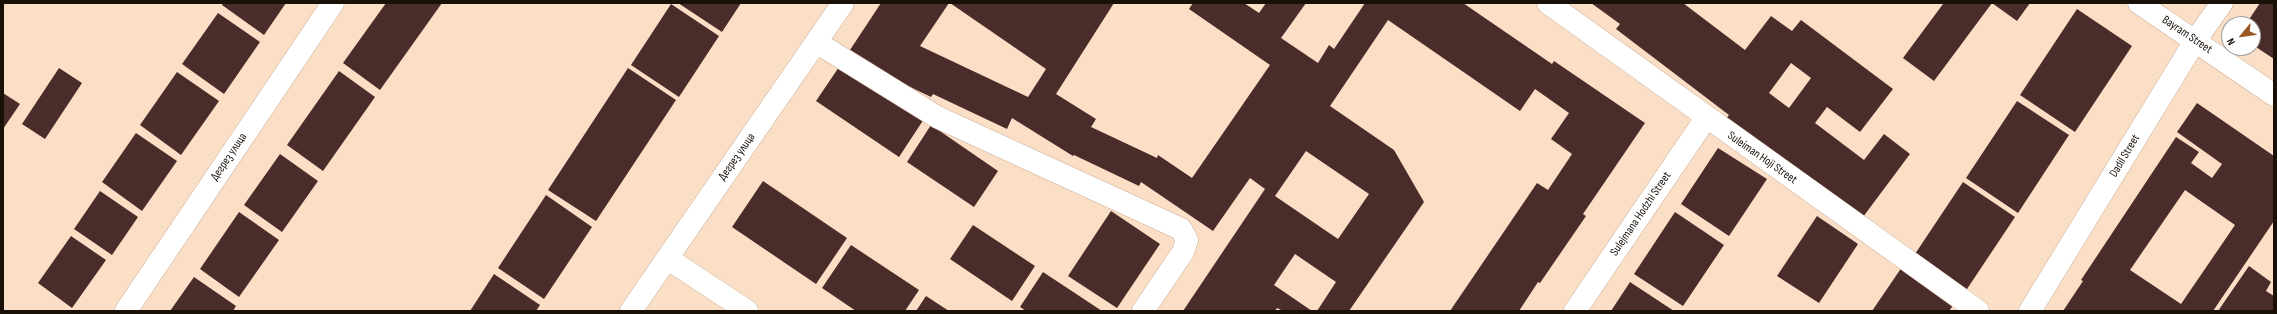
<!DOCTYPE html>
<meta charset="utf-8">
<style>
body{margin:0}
#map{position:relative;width:2277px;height:314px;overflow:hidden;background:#fbdec6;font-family:"Sofia Sans Condensed",sans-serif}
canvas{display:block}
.frame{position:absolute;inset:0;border:4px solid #191008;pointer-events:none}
.north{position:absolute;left:2221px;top:16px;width:40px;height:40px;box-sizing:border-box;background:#fff;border:1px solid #a39f9c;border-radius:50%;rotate:241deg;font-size:11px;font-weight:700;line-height:16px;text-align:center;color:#191008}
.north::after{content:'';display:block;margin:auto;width:14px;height:18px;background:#995725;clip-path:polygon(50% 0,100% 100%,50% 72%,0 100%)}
</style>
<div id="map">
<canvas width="2277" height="314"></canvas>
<div class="frame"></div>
<div class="north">N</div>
</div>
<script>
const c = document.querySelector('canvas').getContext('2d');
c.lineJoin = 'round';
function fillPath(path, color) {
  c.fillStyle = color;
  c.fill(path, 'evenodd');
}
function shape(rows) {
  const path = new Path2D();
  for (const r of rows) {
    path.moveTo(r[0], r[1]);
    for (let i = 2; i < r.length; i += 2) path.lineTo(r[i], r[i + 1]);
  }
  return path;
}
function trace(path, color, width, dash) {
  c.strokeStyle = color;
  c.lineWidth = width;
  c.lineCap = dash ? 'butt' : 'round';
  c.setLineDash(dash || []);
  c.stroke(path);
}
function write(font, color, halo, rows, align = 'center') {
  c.font = font + ' "Sofia Sans Condensed",sans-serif';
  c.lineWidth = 4;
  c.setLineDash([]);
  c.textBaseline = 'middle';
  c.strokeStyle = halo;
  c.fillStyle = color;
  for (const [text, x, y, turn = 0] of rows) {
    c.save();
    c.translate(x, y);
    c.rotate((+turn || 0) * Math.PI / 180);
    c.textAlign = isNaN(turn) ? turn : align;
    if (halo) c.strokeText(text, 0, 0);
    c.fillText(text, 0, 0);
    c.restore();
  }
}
fillPath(shape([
 [223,3,286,3,264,35,222,5],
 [386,3,442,3,380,90,343,63],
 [678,3,741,3,722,32],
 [881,3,949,3,920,46,1028,97,1046,69,950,3,1114,3,1056,94,1096,119,1091,127,1157,158,1158,155,1192,178,1270,65,1189,9,1193,3,1244,3,1259,13,1266,3,1306,3,1281,38,1318,63,1329,45,1334,49,1365,3,1463,3,1552,64,1554,61,1645,123,1583,214,1586,216,1540,283,1538,282,1519,311,1450,311,1537,183,1548,190,1572,154,1551,139,1569,113,1535,89,1520,111,1388,20,1330,106,1394,150,1424,202,1349,311,1317,311,1336,282,1295,254,1274,285,1312,311,1283,311,1277,308,1275,311,1183,311,1265,189,1250,178,1213,231,1141,182,1139,186,1074,155,1073,156,1012,118,1007,129,933,94,931,97,873,69,848,53],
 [1306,151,1369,194,1338,239,1275,196],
 [1591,3,1683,3,1745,50,1771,16,1792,31,1801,20,1893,89,1860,132,1827,107,1815,123,1864,160,1884,134,1910,154,1860,221,1725,120,1729,115,1616,29,1620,24],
 [1791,63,1811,78,1789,108,1769,93],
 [1942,3,1992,3,1934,81,1903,58,1943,4],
 [1992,3,2030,3,2017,21],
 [2260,3,2274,3,2274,59,2253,45,2253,24,2246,24],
 [671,4,719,36,679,97,631,65],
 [2077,9,2132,46,2075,132,2020,95],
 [218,13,260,42,224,94,182,64],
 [841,64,924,119,899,157,816,101],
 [59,68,82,83,45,139,22,124],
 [628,68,676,100,596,221,548,190],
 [339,71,375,97,323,171,287,145],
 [177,72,219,101,181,155,140,125],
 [3,93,20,104,3,129],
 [2017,101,2069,135,2018,213,1966,178],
 [2197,103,2274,156,2274,221,2213,311,2063,311,2083,281,2081,280,2176,137,2199,152,2191,163,2212,178,2222,164,2177,132],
 [2185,190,2235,225,2181,304,2130,270],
 [931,125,998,171,974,207,907,162],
 [136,133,177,161,142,211,102,182],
 [1718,148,1767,179,1729,236,1681,204],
 [280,154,318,181,282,232,244,205],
 [763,181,847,238,816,284,732,227],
 [1963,182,2015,217,1965,292,1913,257],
 [100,191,138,217,112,255,74,229],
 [546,195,592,227,544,299,498,268],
 [1111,211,1160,244,1117,308,1068,276],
 [239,212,279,240,239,297,200,269],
 [1675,212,1724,245,1683,306,1634,274],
 [1817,216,1858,244,1819,303,1777,276],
 [973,225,1035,266,1012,301,950,259],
 [71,236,106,260,72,308,38,283],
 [851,245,919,290,905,311,856,311,822,288],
 [2249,266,2271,282,2266,291,2274,296,2274,311,2218,311],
 [1902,267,1955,303,1949,311,1872,311],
 [1043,272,1102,311,1026,311,1020,307],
 [494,274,540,305,536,311,470,311],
 [194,277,236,306,233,311,170,311],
 [1630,282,1674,311,1611,311],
 [926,296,949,311,916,311]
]), '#4a2c2a');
const minor = shape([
 [1548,3,1978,311],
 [2139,3,2274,95],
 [816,42,937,117,1181,229,1187,240,1183,252,1143,311],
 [667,258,747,311],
 [126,311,333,3],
 [631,311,843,3],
 [1575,311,1706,118]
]);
const tertiary = shape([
 [2030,311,2195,41,2222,3]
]);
trace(minor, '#cbaf98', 23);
trace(tertiary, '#cbaf98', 23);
trace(minor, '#fff', 22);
trace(tertiary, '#fff', 22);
write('12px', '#191008', '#fff', [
 ["Bayram Street",2187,35,34],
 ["Dadil Street",2125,156,-59],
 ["Дегрез улица",229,157,-56],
 ["Дегрез улица",737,157,-55],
 ["Suleiman Hoji Street",1762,158,35],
 ["Sulejmana Hodzhi Street",1641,214,-56]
]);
</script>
